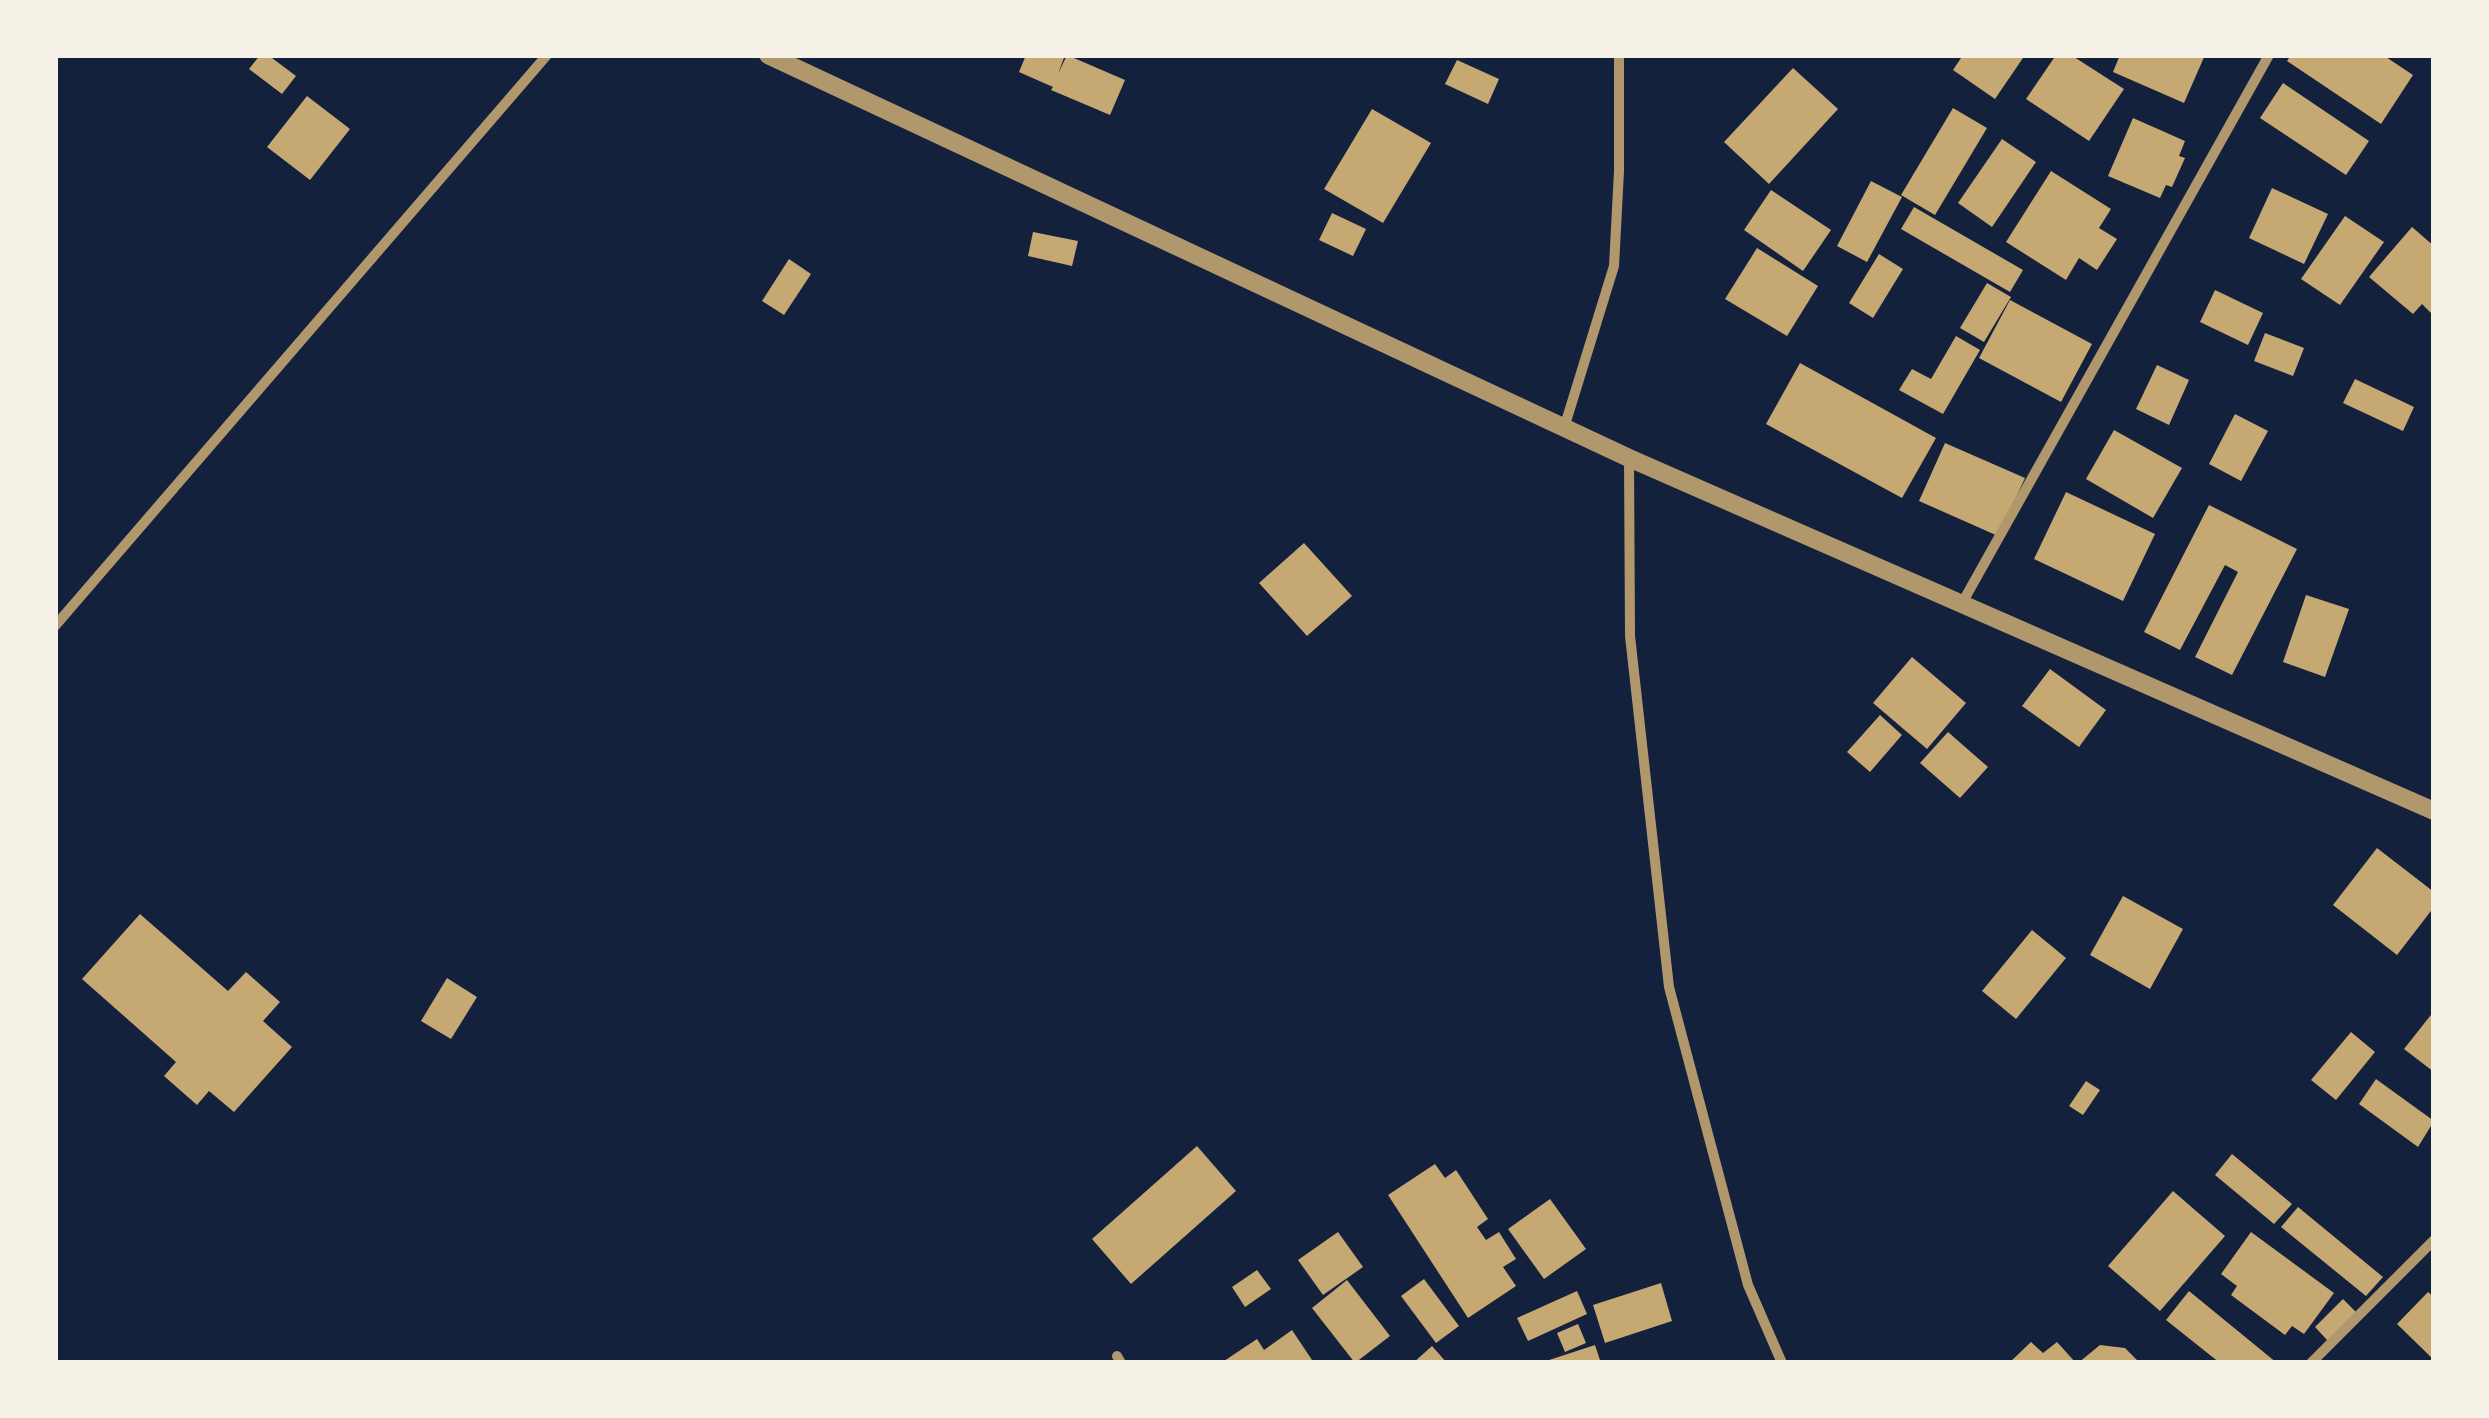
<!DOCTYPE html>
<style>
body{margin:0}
#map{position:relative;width:2489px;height:1418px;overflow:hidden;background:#14213d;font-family:Commissioner,sans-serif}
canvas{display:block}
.frame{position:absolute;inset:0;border:58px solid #f6f1e7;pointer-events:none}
</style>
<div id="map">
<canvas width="2489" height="1418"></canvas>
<div class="frame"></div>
</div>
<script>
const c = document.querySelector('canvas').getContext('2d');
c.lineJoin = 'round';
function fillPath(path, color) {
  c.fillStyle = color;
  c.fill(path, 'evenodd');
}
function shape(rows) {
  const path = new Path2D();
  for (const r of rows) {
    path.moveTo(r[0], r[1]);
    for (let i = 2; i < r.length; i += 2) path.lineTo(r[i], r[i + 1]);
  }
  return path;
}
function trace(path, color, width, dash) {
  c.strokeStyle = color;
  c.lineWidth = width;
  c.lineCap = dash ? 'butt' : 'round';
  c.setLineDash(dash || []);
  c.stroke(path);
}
fillPath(shape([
 [260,55,268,55,296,76,282,94,249,69],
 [1026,55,1065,55,1058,74,1067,55,1125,80,1110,115,1051,90,1053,87,1019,72],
 [1963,55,2025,55,1995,99,1953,70],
 [2056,55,2071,55,2124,89,2089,141,2026,99],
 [2120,55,2205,55,2184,103,2113,72],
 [2291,55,2383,55,2413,75,2381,124,2287,61],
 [1457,60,1499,79,1488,104,1445,84],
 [1793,68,1838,109,1769,184,1724,142],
 [2283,83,2369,141,2346,175,2260,118],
 [307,96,350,129,310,180,267,147],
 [1953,108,1987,128,1935,215,1901,195],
 [1372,109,1431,143,1383,223,1324,189],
 [2133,118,2185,141,2179,156,2185,158,2172,187,2166,185,2160,198,2108,176],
 [2002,139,2036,162,1992,227,1958,203],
 [2051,171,2111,209,2099,228,2117,239,2097,270,2079,258,2066,280,2006,242],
 [1871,181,1902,197,1867,262,1837,246],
 [2272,188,2328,214,2304,264,2249,238],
 [1771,190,1831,230,1803,271,1744,230],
 [1914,207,2023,270,2010,292,1901,229],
 [1332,213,1366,229,1353,256,1319,240],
 [2345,216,2384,242,2340,305,2301,279],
 [2412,227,2434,246,2434,310,2431,313,2422,304,2413,314,2369,277],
 [1033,232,1078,241,1072,266,1028,256],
 [1757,248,1818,286,1787,336,1725,299],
 [1879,254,1903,269,1873,318,1849,303],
 [789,259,811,274,784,315,762,301],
 [1987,283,2011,297,1984,342,1960,328],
 [2215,290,2263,313,2248,345,2200,322],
 [2010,300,2092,344,2061,402,1979,358],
 [2265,333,2304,348,2293,376,2254,361],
 [1956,336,1980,350,1943,414,1899,390,1912,369,1931,379],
 [1800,363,1936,438,1902,498,1766,424],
 [2157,365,2189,380,2169,425,2136,409],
 [2355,379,2414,407,2403,431,2343,403],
 [2235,414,2268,431,2241,481,2209,464],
 [2114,430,2182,468,2153,518,2086,479],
 [1945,443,2025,478,1998,536,1919,501],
 [2066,492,2155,534,2123,601,2034,559],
 [2209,505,2297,549,2232,675,2195,657,2238,572,2225,565,2180,650,2144,632],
 [1304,543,1352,596,1307,636,1259,583],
 [2306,595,2349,609,2325,677,2283,662],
 [1912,657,1966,703,1927,749,1873,703],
 [2050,669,2106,710,2079,747,2022,706],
 [1880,715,1902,735,1870,772,1847,752],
 [1948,732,1988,767,1960,798,1920,763],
 [2377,848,2434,892,2434,907,2397,955,2333,905],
 [2123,896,2183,929,2150,989,2090,955],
 [140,914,228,991,246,972,280,1002,263,1021,292,1047,234,1112,209,1091,197,1105,164,1076,176,1062,82,979],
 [2032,930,2066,958,2016,1019,1982,991],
 [447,978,477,997,451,1039,421,1021],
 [2434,1011,2434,1072,2404,1049],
 [2351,1032,2375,1052,2336,1100,2311,1080],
 [2376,1079,2434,1121,2418,1147,2359,1104],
 [2086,1081,2100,1090,2083,1115,2069,1106],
 [1197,1146,1236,1191,1131,1284,1092,1239],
 [2232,1154,2292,1204,2274,1224,2215,1175],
 [1435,1164,1445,1178,1456,1170,1488,1219,1477,1227,1486,1240,1499,1232,1516,1259,1503,1267,1516,1286,1468,1318,1388,1195],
 [2173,1191,2225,1236,2160,1311,2108,1266],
 [1550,1199,1586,1249,1544,1279,1508,1229],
 [2298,1207,2383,1277,2366,1296,2281,1227],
 [1338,1232,1363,1267,1323,1295,1298,1260],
 [2251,1232,2334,1293,2304,1334,2292,1326,2285,1335,2231,1295,2237,1286,2221,1274],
 [1257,1270,1271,1289,1245,1307,1232,1287],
 [1424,1279,1459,1326,1436,1343,1401,1296],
 [1347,1280,1390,1336,1355,1363,1312,1308],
 [1661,1283,1672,1321,1605,1343,1593,1305],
 [1577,1291,1587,1314,1528,1341,1517,1318],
 [2189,1291,2277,1363,2220,1363,2166,1320],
 [2428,1292,2434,1297,2434,1360,2397,1324],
 [2343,1299,2356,1312,2328,1341,2315,1327],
 [1578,1324,1586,1343,1565,1352,1557,1333],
 [1292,1330,1314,1363,1221,1363,1257,1339,1264,1350],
 [2031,1342,2043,1353,2057,1342,2076,1363,2009,1363],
 [1595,1345,1601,1363,1543,1363,1543,1362],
 [2100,1345,2125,1348,2140,1363,2078,1363],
 [1432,1346,1447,1363,1413,1363]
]), '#c6a872');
trace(shape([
 [1564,428,1614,266,1619,171,1619,55],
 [1629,458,1630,636,1669,987,1748,1285,1782,1363],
 [1961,605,2269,55],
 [55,626,547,55],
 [1117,1356,1121,1363],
 [2311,1363,2434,1240]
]), '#b1986c', 10);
trace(shape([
 [768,55,1629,458,2434,811]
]), '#b1986c', 18);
</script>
